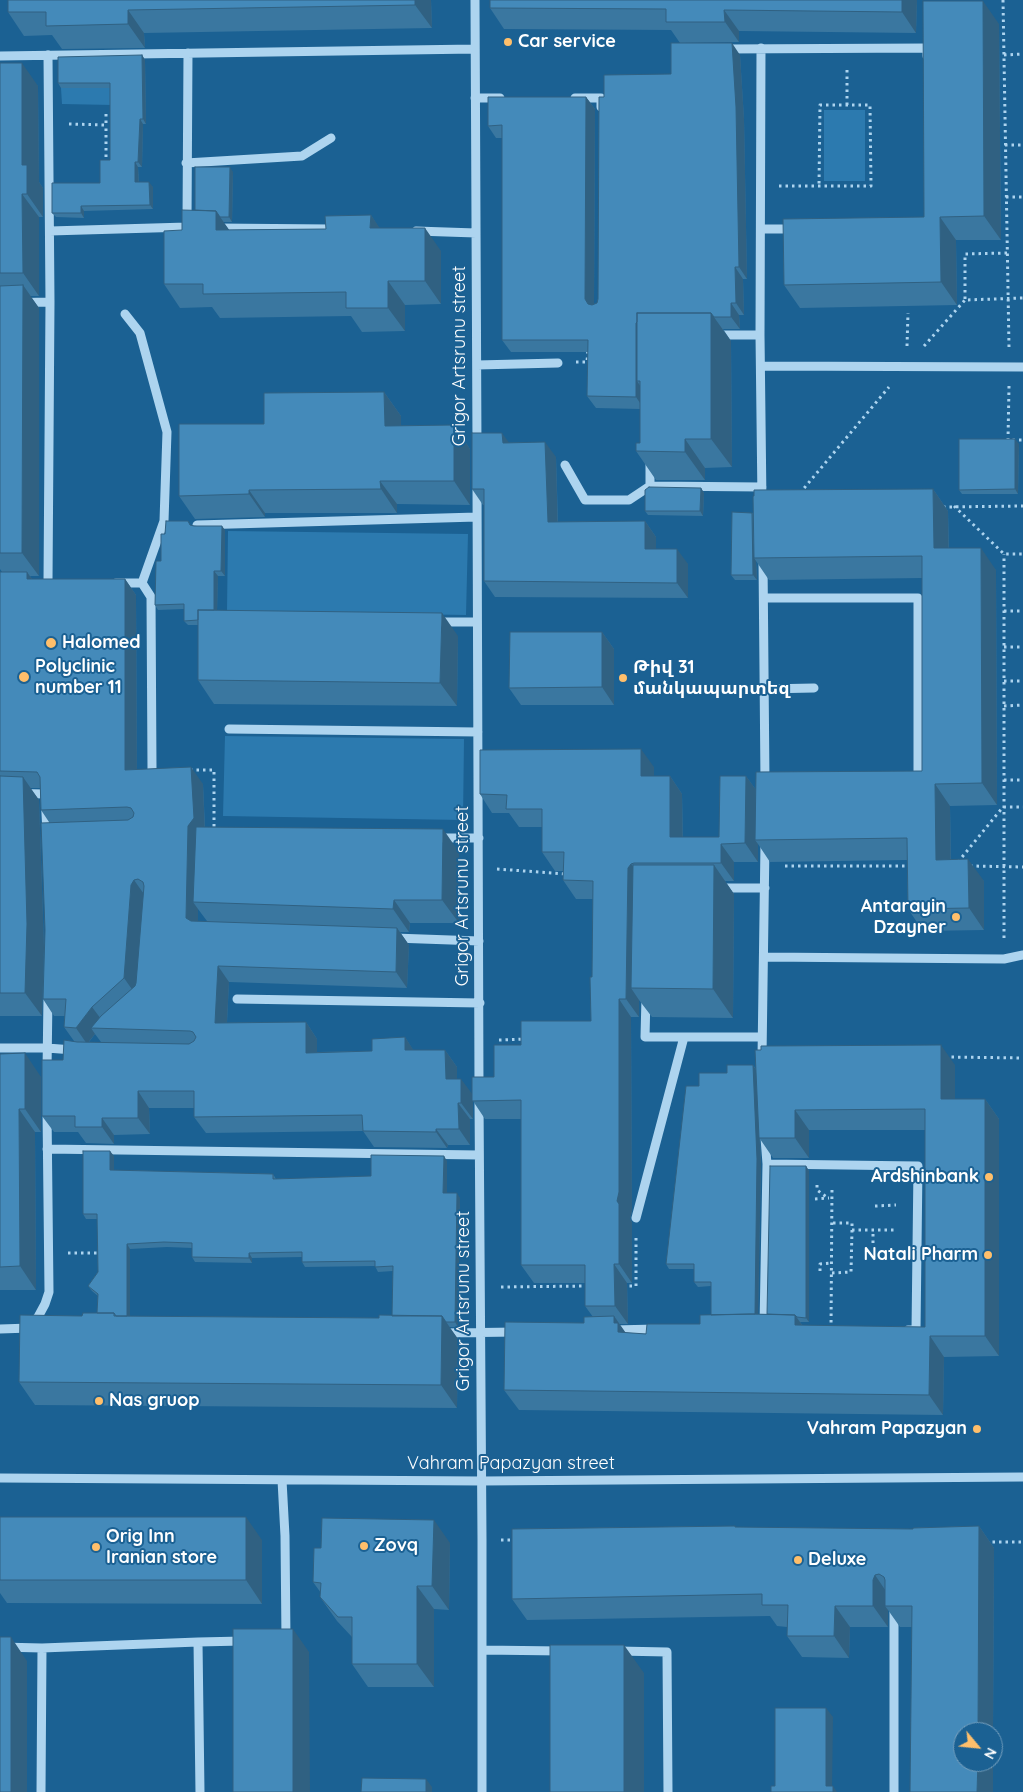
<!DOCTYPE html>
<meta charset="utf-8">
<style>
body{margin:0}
#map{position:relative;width:1023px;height:1792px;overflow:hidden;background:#1b6193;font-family:Quicksand,sans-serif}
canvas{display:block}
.north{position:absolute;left:953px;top:1722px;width:50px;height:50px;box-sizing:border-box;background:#1b6193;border:1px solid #76a0be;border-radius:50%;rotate:118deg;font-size:14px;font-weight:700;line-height:20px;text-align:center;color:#fff}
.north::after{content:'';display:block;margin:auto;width:18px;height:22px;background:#ffbf6b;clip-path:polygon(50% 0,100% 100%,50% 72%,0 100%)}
</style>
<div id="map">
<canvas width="1023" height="1792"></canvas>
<div class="north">N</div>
</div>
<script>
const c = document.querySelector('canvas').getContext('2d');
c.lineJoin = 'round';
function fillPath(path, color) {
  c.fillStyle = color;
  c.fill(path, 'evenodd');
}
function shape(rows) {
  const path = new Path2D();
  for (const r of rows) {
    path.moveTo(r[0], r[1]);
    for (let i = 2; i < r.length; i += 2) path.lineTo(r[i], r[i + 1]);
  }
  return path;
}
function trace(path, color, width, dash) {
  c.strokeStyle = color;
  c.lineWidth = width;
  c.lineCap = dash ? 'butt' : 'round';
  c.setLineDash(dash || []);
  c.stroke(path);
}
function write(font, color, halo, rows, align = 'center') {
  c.font = font + ' Quicksand,"Noto Sans Armenian",sans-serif';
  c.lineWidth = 4;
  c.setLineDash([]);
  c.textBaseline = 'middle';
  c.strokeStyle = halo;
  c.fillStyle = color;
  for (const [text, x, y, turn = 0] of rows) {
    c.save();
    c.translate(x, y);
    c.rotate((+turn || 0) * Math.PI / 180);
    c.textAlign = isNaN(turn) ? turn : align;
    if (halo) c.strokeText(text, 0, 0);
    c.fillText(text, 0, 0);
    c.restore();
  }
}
fillPath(shape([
 [61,88,113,88,113,105,62,104],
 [824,110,865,110,865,181,824,181],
 [228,531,468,534,466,615,227,611],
 [225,736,464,739,463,820,223,816]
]), '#2c7aaf');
trace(shape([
 [1003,0,1009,347],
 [1004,55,1023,54],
 [847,105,847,69],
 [69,124,106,125,106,113],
 [1005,145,1023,145],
 [106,157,106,125],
 [779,186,871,186,870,105,820,105,819,186],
 [1006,197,1023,197],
 [1007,253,965,254,965,300,1023,298],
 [907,346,908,313],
 [924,346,965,300],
 [576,362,587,362,588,348],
 [1009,386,1008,440,1023,440],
 [800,493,889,387],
 [954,506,1004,554,1023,554],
 [943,507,1023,506],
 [1004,611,1023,611],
 [1004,647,1023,647],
 [1004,681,1023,681],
 [1004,706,1023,705],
 [190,770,214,770,214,829],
 [1004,780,1023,780],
 [958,862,1003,807,1023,807],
 [785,866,911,866],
 [970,866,1023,867],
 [497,869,566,874],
 [1004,938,1004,554],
 [499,1040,525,1039],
 [945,1057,1023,1058],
 [817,1185,817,1190,828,1198],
 [815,1199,829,1198],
 [875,1206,896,1205],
 [852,1230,896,1230],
 [873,1243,873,1230],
 [68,1253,101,1253],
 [820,1271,820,1264,832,1263],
 [832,1273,851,1272,852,1230,852,1223,832,1223],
 [623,1286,636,1286,636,1237],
 [501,1287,587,1286],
 [831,1329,832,1186],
 [501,1540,515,1540],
 [986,1542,1023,1542]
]), '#add4ef', 3, [2.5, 4]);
trace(shape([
 [475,0,477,444],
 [761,48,760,335,762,502],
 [725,49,927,48,927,56],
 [48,55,50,302,48,581],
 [0,56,475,49],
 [475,98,500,98],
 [575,98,601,98,601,107],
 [186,163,302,156,331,138],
 [187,221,188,53],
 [216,228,331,229],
 [761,229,794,229],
 [50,231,187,227],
 [416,231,476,233],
 [0,303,50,302],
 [716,335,760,335],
 [477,365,558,363],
 [761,366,1023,367],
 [650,461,650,486,762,487],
 [565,465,585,500,629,500,650,486],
 [477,485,479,1087],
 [197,525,477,517],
 [763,560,765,782],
 [116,583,142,583,164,521,167,432,140,333,125,314],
 [142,583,151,597,152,769],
 [764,598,918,598,918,777,913,777],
 [437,622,477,622],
 [765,689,814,688],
 [229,729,478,732],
 [0,793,45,794,47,833],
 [439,838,479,838],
 [718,888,765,888],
 [394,938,479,941],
 [764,957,1004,959,1023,955],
 [646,997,645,1037,762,1037],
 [237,999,480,1003],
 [0,1048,47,1048,73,1050],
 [762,1057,765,843],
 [47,1071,48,996],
 [479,1100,482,1539,482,1792],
 [47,1149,479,1155],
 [767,1164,918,1166,916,1330,908,1330],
 [636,1218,684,1037],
 [32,1323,38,1317,45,1304,49,1292,47,1111],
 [764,1325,767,1164,765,1138],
 [0,1329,30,1328],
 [613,1330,657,1329],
 [443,1333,517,1332],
 [0,1478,482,1481,1023,1477],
 [282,1480,285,1536,286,1640],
 [894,1607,894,1792],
 [198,1642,243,1641],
 [0,1647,42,1648,198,1642,200,1792],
 [482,1650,562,1651],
 [618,1651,667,1652,668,1792],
 [41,1792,42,1648]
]), '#add4ef', 9);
fillPath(shape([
 [8,0,431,0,432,28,144,33,145,48,62,49,52,35,24,36,8,12],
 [490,0,917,0,916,33,739,31,739,42,680,43,671,30,504,29,490,8],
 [999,24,1001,240,956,240,957,305,800,308,784,285,924,217],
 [142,55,145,60,146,124,143,124,142,167,138,167,139,182,153,187,153,209,84,211,84,218,56,217,52,213,100,183,110,160,110,88,61,88,58,83],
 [740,55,744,119,747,279,743,279,744,315,739,315,740,329,723,329,731,341,732,467,705,468,705,480,656,480,636,451,640,443,640,409,596,408,587,396,588,352,511,352,502,340,502,138,496,138,488,126,586,97,595,109,594,304,597,303,598,299,604,97,671,74],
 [0,63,38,86,39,182,43,188,43,217,39,217,39,296,30,296,39,308,39,576,30,576,32,579,125,579,136,595,137,769,203,784,205,827,459,852,459,923,410,923,409,932,400,932,409,945,407,988,229,982,227,1023,306,1022,317,1039,317,1052,372,1051,405,1037,413,1050,445,1050,457,1067,457,1079,472,1095,494,1077,521,1045,591,1021,592,977,593,899,576,899,563,880,563,871,555,871,542,852,542,827,519,827,509,813,492,813,480,794,654,767,654,776,670,776,682,794,683,837,719,837,746,776,756,790,922,771,922,578,769,580,756,561,757,580,735,580,731,575,752,513,933,489,948,511,949,548,996,570,997,805,950,806,951,859,984,881,984,930,923,931,908,909,907,860,770,862,758,844,758,862,734,862,734,881,725,881,734,894,733,1018,652,1017,639,1000,639,1017,631,1017,632,1211,630,1219,632,1222,632,1283,627,1283,628,1324,619,1324,625,1333,646,1334,700,1324,711,1315,711,1286,698,1287,694,1282,694,1269,669,1269,666,1264,699,1086,727,1073,753,1065,756,1069,955,1065,955,1099,985,1099,999,1119,999,1356,944,1357,943,1415,519,1410,504,1390,593,1317,585,1306,585,1283,534,1283,521,1265,521,1119,485,1119,473,1101,473,1119,470,1119,470,1145,448,1145,447,1148,374,1147,363,1131,206,1133,194,1117,194,1108,149,1108,150,1134,114,1135,114,1144,86,1143,78,1132,54,1132,42,1116,63,1060,74,1041,64,1027,65,1016,54,1016,43,999,49,822,41,810,40,788,30,788,39,800,44,947,42,1016,0,1016,0,572,2,572,0,569],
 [198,909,207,921,198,921],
 [95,1034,101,1042,89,1042],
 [809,1130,925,1130,925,1327,803,1326,800,1322,809,1322,809,1171,806,1166,767,1314,758,1314,761,1164,760,1139,773,1158,809,1158],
 [233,172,232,222,223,222,229,230,326,229,371,215,379,228,441,251,441,304,405,305,405,331,362,332,351,316,220,318,212,307,180,308,164,284,182,230,195,210],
 [384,392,401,416,401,426,454,425,470,449,470,505,397,504,397,513,265,513,265,517,195,519,179,496,264,424],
 [510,443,556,457,558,522,645,521,656,537,656,549,688,564,688,598,495,597,484,581,484,505,483,505,472,489],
 [1019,444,1018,494,962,494,959,490],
 [701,488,704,493,703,516,648,515,645,511],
 [190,525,225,530,225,576,218,576,217,610,458,636,457,706,214,704,198,680,198,625,188,625,184,621,184,609,158,610,155,605,165,534],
 [602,632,614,649,614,705,521,705,509,688],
 [0,1054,41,1077,41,1132,35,1132,36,1290,0,1290],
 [114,1156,114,1170,273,1174,276,1179,371,1176,447,1161,447,1193,460,1198,458,1327,449,1327,458,1339,457,1408,35,1405,19,1382,82,1316,97,1313,98,1296,92,1291,88,1286,98,1272,97,1219,86,1219,83,1214],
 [167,1247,192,1248,192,1257,195,1262,252,1263,252,1258,302,1257,302,1262,305,1267,375,1266,378,1272,393,1271,392,1316,379,1318,130,1316,130,1249],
 [0,1517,262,1540,262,1604,7,1603,0,1593],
 [735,1526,736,1528,913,1529,913,1528,979,1526,994,1548,993,1732,963,1732,963,1762,993,1762,993,1792,910,1792,912,1627,900,1627,888,1610,888,1627,850,1627,849,1658,802,1657,787,1636,787,1627,777,1626,770,1616,527,1620,512,1599,512,1529],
 [450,1543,449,1610,434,1609,434,1687,368,1687,352,1664,352,1637,337,1621,320,1597,321,1593,313,1582,321,1548]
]), '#3a77a0');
fillPath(shape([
 [415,0,431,0,432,28,415,5],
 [902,0,917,0,916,33,902,12],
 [983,1,999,24,1001,240,984,216],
 [128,10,144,33,145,48,128,24],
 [724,10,739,31,739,42,725,22],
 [732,43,740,55,744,119,747,279,739,267],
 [142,55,145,60,146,124,143,119],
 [22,63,38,86,39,182,43,188,43,217,27,194,22,165],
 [586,97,595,109,594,311,588,304,585,299],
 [140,119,143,124,142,167,138,162],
 [135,162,138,167,139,187,135,182],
 [230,167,233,172,232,222,229,217],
 [149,182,153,187,153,209,150,205],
 [22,194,39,217,39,296,23,273],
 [81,206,84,211,84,218,81,213],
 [216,211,232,234,216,230],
 [371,215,387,239,370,228],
 [940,217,956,240,957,305,941,282],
 [425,228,441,251,441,304,425,281],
 [735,267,743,279,744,315,736,303],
 [388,281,405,305,405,331,388,308],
 [23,285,39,308,39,576,22,553],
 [731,303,739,315,740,329,731,317],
 [711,313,731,341,732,467,711,439],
 [639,318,640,381,637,381,644,392,644,409,636,397,636,323],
 [384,392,401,416,401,449,385,426],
 [454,425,470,449,470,505,454,481],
 [502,433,513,448,503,443],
 [685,439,705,468,705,480,685,452],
 [1015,439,1019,444,1018,494,1015,489],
 [545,442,556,457,558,537,548,522],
 [380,481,397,504,397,513,381,489],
 [701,488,704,493,703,516,700,511],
 [933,489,948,511,949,570,934,548],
 [249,490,265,513,265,517,249,494],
 [752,513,754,558,756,561,757,580,753,575],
 [645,521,656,537,656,564,645,549],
 [222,526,225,530,225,576,221,571],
 [981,548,996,570,997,805,982,783],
 [677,549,688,564,688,598,677,583],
 [214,571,218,576,217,617,214,620],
 [27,572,39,589,27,579],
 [125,579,136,595,137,786,125,770],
 [442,613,458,636,457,706,440,683],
 [602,632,614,649,614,705,602,687],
 [641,749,654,767,654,794,641,776],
 [191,767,203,784,205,834,193,902,198,909,198,934,186,918,188,826],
 [670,776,682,794,683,855,670,837],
 [746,776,759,794,755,840,758,844,758,862,745,843],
 [23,777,39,800,44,947,42,1016,25,993],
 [935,784,950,806,951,882,936,860],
 [443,829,459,852,459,923,442,900],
 [721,844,734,862,734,881,721,863],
 [968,859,984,881,984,930,969,908],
 [631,864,644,882,631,988,639,1000,639,1017,626,999,628,868],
 [714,865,734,894,733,1018,713,989],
 [134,880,146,897,136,995,124,978,131,885],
 [394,900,410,923,409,932,393,909],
 [397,928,409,945,407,988,396,972],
 [218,966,229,982,226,1040,215,1023],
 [619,999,631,1017,632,1211,630,1219,632,1222,632,1283,619,1264,617,1201],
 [92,1007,104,1023,91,1028,95,1034,87,1044,76,1028],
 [306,1022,317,1039,317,1069,306,1053],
 [405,1037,416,1054,405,1050],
 [941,1045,955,1065,955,1119,941,1099],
 [445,1050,457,1067,457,1096,446,1079],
 [25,1053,41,1077,41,1132,25,1109],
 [753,1065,756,1070,761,1164,758,1322,755,1317],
 [461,1079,473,1095,473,1119,461,1103],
 [138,1091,149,1108,150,1134,138,1118],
 [985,1099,999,1119,999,1356,985,1336],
 [458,1103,470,1119,470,1145,459,1129],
 [19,1109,35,1132,36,1290,20,1266],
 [795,1110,809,1130,809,1158,795,1138],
 [102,1118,114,1135,114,1144,102,1127],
 [436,1129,448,1145,447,1148,436,1132],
 [110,1151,114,1156,114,1175,110,1170],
 [444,1156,447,1161,447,1198,443,1193],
 [806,1166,809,1171,809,1322,806,1318],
 [457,1193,460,1198,458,1327,455,1322],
 [127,1244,130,1249,130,1324,127,1319],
 [249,1253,252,1258,252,1263,249,1258],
 [614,1264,627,1283,628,1324,615,1306],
 [795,1315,809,1335,795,1325],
 [442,1316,458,1339,457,1408,441,1385],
 [614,1316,628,1336,618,1332,614,1323],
 [930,1336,944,1357,943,1415,929,1395],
 [246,1517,262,1540,262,1604,246,1580],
 [434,1520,450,1543,449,1610,432,1586],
 [979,1526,994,1548,993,1732,978,1732],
 [875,1575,890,1597,885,1606,888,1610,888,1627,873,1606,873,1580],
 [417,1586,434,1609,434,1687,417,1664],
 [835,1606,850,1627,849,1658,834,1636],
 [293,1629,309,1652,310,1792,293,1792],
 [11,1637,27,1661,27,1792,11,1792],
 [624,1645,644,1673,644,1792,624,1792],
 [826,1708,833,1717,832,1792,826,1786],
 [978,1762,993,1762,993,1792,977,1792],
 [426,1779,432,1787,432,1792,426,1792],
 [833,1786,837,1792,833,1792]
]), '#306182');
const building = shape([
 [8,0,415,0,415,5,128,10,128,24,46,26,46,12,8,12,8,0],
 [490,0,902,0,902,12,724,10,725,22,666,22,666,9,490,8,490,0],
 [923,1,983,1,984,216,940,217,941,282,784,285,783,219,924,217,923,1],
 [671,43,732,43,736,107,739,267,735,267,736,303,731,303,731,317,714,317,711,313,637,313,637,322,636,323,636,397,587,396,588,340,502,340,502,125,488,126,488,97,586,97,585,299,588,304,592,305,597,303,598,299,599,97,604,97,604,75,671,74,671,43],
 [142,55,143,119,140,119,138,162,135,162,135,182,149,182,150,205,81,206,81,213,52,213,52,183,100,183,100,160,110,160,110,83,58,83,58,57,142,55],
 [0,63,22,63,22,165,27,165,27,194,22,194,23,273,0,273,0,63],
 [195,167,230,167,229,217,220,217,216,211,195,210,195,167],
 [182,210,216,211,216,230,326,229,325,216,371,215,370,228,425,228,425,281,388,281,388,308,346,308,346,292,203,294,203,284,164,284,164,231,182,230,182,210],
 [23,285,22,553,0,553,0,286,23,285],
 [637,313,711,313,711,439,685,439,685,452,636,451,636,443,640,443,640,381,637,381,637,313],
 [384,392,385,426,454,425,454,481,380,481,381,489,249,490,249,494,179,496,179,424,264,424,264,393,384,392],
 [472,433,502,433,503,443,545,442,548,522,645,521,645,549,677,549,677,583,484,581,484,489,472,489,472,433],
 [959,439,1015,439,1015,489,959,490,959,439],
 [649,487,701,488,700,511,645,511,645,490,649,487],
 [933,489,934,548,981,548,982,783,935,784,936,860,968,859,969,908,908,909,907,838,755,840,756,772,922,771,922,556,754,558,753,496,754,496,754,490,933,489],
 [732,512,752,513,753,575,731,575,732,512],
 [166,521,188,521,190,525,194,526,222,526,221,571,214,571,214,610,198,610,198,620,184,621,184,604,155,605,156,561,161,561,161,534,165,534,166,521],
 [0,572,27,572,27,579,125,579,125,770,191,767,194,818,188,826,186,918,191,921,397,928,396,972,218,966,215,1023,306,1022,306,1053,372,1051,372,1039,405,1037,405,1050,445,1050,446,1079,461,1079,461,1103,458,1103,459,1129,436,1129,436,1132,363,1131,362,1115,194,1117,194,1091,138,1091,138,1118,102,1118,102,1127,75,1127,75,1116,42,1116,42,1060,63,1060,64,1040,77,1042,189,1044,194,1041,196,1037,193,1032,190,1031,91,1028,101,1016,135,986,136,983,144,886,143,882,138,879,134,880,131,885,124,978,92,1007,76,1028,64,1027,66,999,43,999,45,930,41,823,128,820,133,817,134,813,131,808,127,807,41,810,40,777,37,772,0,771,0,572],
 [198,610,442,613,440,683,198,680,198,610],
 [510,632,602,632,602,687,509,688,510,632],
 [641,749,641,776,670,776,670,837,719,837,720,776,746,776,745,843,721,844,721,863,634,863,631,864,628,868,626,999,619,999,619,1192,617,1201,619,1204,619,1264,614,1264,615,1306,585,1306,585,1265,521,1265,521,1100,472,1101,472,1077,494,1077,494,1045,521,1045,521,1021,591,1021,590,977,592,977,593,881,563,880,564,852,542,852,542,809,506,809,507,795,480,794,480,750,641,749],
 [0,776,23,777,27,924,25,993,0,993,0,776],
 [196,827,443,829,442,900,394,900,393,909,193,902,196,827],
 [633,865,714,865,713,989,631,988,633,865],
 [941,1045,941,1099,985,1099,985,1336,930,1336,929,1395,504,1390,505,1322,584,1323,584,1317,614,1316,614,1323,618,1323,618,1332,646,1334,647,1324,700,1324,700,1315,750,1314,795,1315,795,1325,925,1327,925,1109,795,1110,795,1138,759,1138,755,1050,761,1050,761,1046,941,1045],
 [25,1053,25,1109,19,1109,20,1266,0,1267,0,1054,25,1053],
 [727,1065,753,1065,757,1159,755,1314,711,1315,711,1282,694,1282,694,1264,666,1264,686,1086,699,1086,699,1073,727,1073,727,1065],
 [83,1151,110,1151,110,1170,273,1174,273,1179,371,1176,371,1155,444,1156,443,1193,457,1193,455,1322,446,1322,442,1316,392,1316,393,1266,375,1267,375,1261,302,1262,302,1252,249,1253,249,1258,192,1257,192,1243,164,1242,127,1244,127,1316,116,1316,114,1313,97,1313,98,1294,88,1286,98,1272,97,1214,83,1214,83,1151],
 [770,1166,806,1166,806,1318,797,1317,795,1315,767,1314,770,1166],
 [83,1313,114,1313,114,1316,379,1318,379,1315,442,1316,441,1385,19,1382,20,1315,82,1316,83,1313],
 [0,1517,246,1517,246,1580,0,1580,0,1517],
 [322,1518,434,1520,432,1586,417,1586,417,1664,352,1664,352,1617,338,1617,320,1597,321,1583,313,1582,314,1548,321,1548,322,1518],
 [735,1526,735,1527,913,1529,913,1528,979,1526,978,1732,963,1732,963,1762,978,1762,977,1792,910,1792,912,1606,885,1606,885,1580,884,1577,879,1574,875,1575,873,1580,873,1606,835,1606,834,1636,787,1636,788,1605,762,1605,762,1594,512,1599,512,1529,735,1526],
 [233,1629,293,1629,293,1792,233,1792,233,1629],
 [0,1637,11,1637,11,1792,0,1792,0,1637],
 [550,1645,624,1645,624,1792,550,1792,550,1645],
 [775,1708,826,1708,826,1786,833,1786,833,1792,771,1792,771,1786,775,1786,775,1708],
 [362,1778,426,1779,426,1792,361,1792,362,1778]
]);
fillPath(building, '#448aba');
trace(building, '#306182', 1);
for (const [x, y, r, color] of [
 [508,42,5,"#ffbf6b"],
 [51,643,6,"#ffbf6b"],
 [24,677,6,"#ffbf6b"],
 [623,678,5,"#ffbf6b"],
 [956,917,5,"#ffbf6b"],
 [989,1177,5,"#ffbf6b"],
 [988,1255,5,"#ffbf6b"],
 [99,1401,5,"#ffbf6b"],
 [977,1429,5,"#ffbf6b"],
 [364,1546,5,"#ffbf6b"],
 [96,1547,5,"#ffbf6b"],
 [798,1560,5,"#ffbf6b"]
]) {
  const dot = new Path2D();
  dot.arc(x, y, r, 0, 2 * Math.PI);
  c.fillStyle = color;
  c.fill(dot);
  trace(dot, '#1b6193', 2);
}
write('bold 18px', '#fff', '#1b6193', [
 ["Car service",518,42],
 ["Halomed",62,643],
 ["Polyclinic",35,667],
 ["number 11",35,688],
 ["Թիվ 31",633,668],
 ["մանկապարտեզ",633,689],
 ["Antarayin",946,907,"right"],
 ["Dzayner",946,928,"right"],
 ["Ardshinbank",979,1177,"right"],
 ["Natali Pharm",978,1255,"right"],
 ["Nas gruop",109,1401],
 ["Vahram Papazyan",967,1429,"right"],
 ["Orig Inn",106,1537],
 ["Iranian store",106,1558],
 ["Zovq",374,1546],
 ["Deluxe",808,1560]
], 'left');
write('18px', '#fff', '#1b6193', [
 ["Grigor Artsrunu street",460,356,-90],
 ["Grigor Artsrunu street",463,896,-90],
 ["Grigor Artsrunu street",464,1301,-90],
 ["Vahram Papazyan street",511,1464]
]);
</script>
